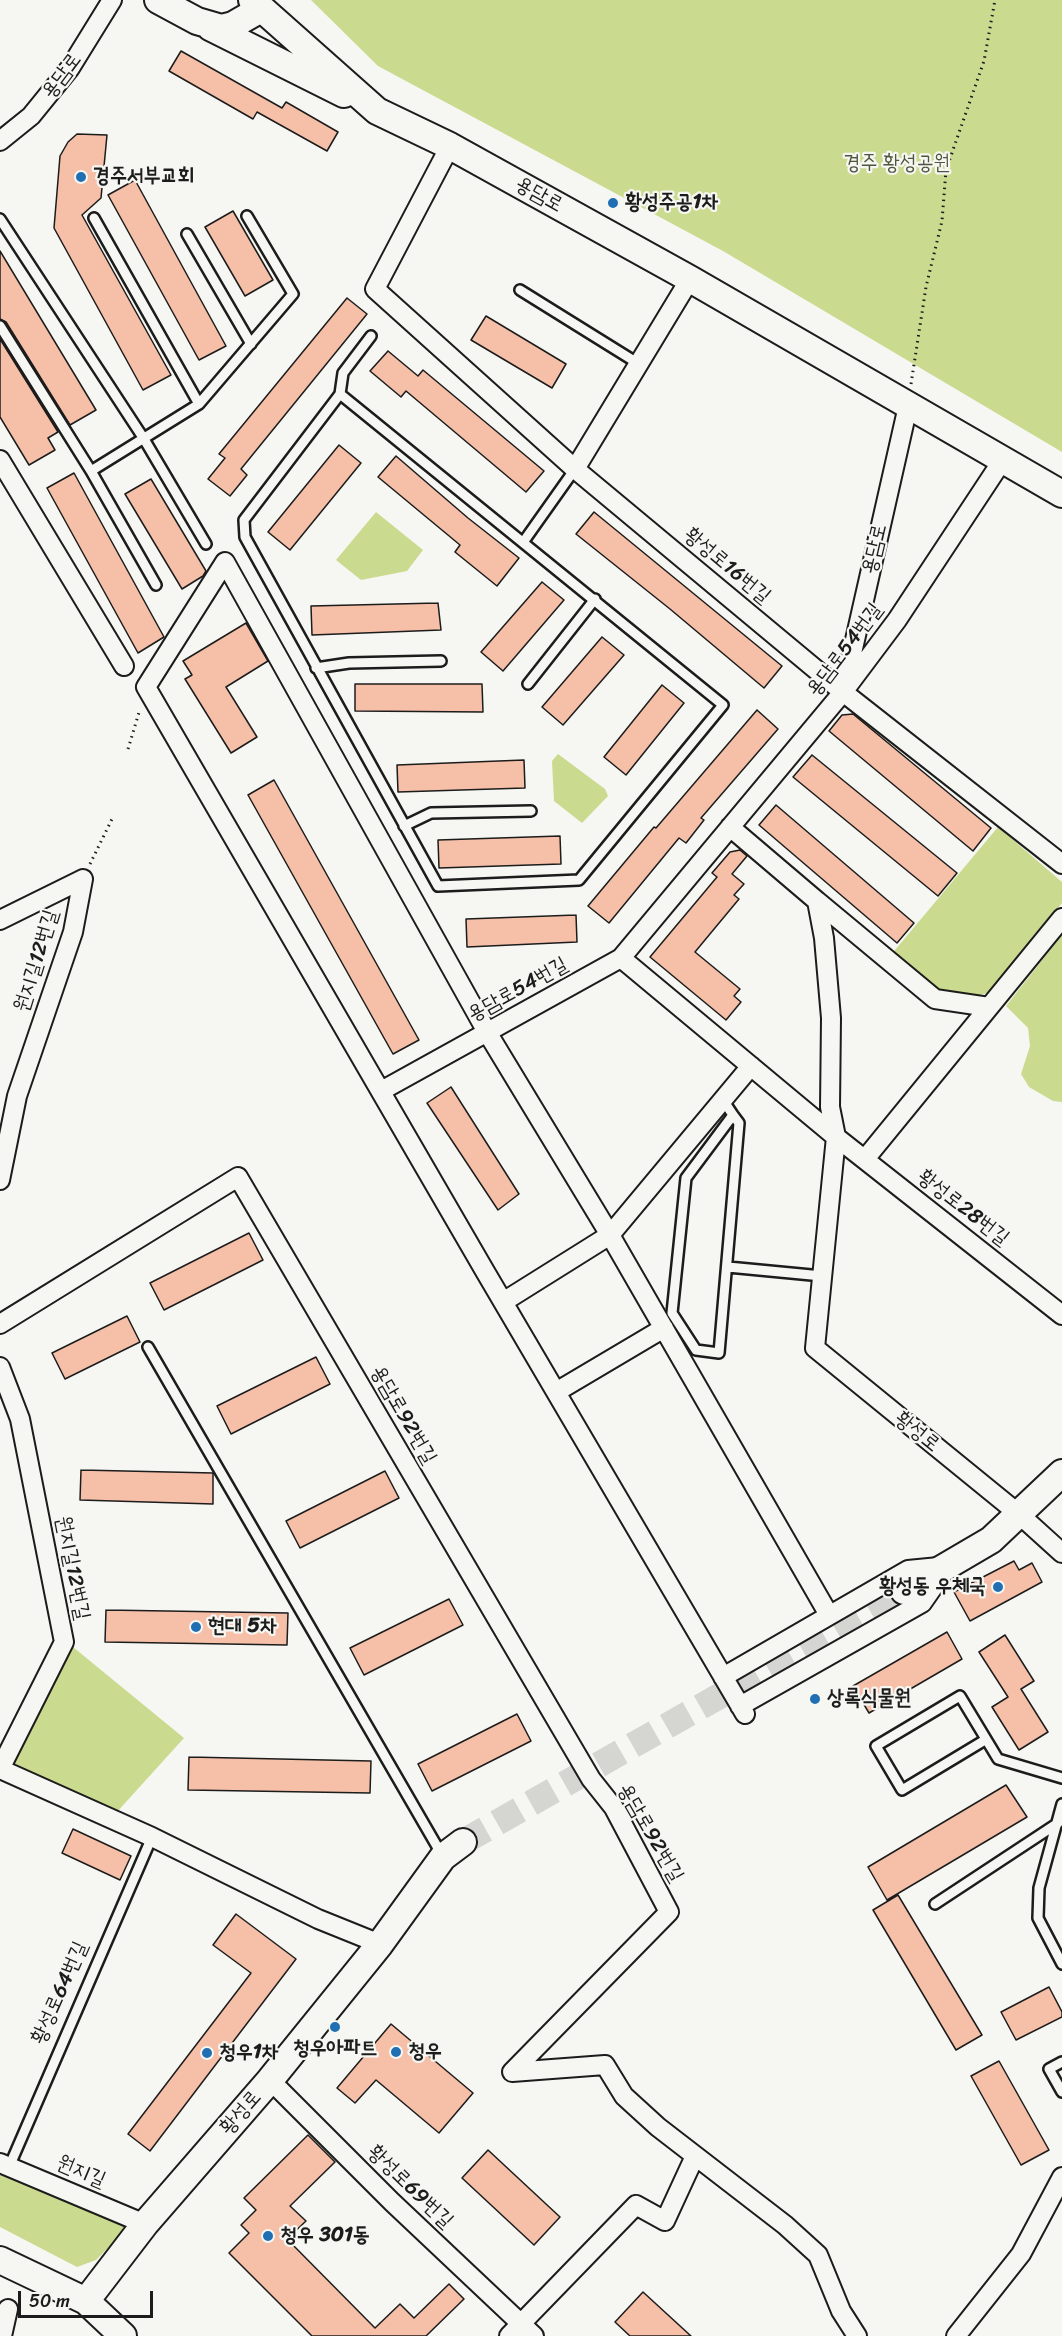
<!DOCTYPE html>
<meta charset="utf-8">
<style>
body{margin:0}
#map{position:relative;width:1062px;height:2336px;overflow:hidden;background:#f6f6f2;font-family:Sriracha,sans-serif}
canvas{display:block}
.scale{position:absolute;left:18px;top:2291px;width:135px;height:27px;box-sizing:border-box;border:3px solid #1c1c1c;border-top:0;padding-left:8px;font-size:18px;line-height:21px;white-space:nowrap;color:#1c1c1c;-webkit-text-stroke:4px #f6f6f2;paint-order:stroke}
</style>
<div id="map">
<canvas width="1062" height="2336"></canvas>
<div class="scale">50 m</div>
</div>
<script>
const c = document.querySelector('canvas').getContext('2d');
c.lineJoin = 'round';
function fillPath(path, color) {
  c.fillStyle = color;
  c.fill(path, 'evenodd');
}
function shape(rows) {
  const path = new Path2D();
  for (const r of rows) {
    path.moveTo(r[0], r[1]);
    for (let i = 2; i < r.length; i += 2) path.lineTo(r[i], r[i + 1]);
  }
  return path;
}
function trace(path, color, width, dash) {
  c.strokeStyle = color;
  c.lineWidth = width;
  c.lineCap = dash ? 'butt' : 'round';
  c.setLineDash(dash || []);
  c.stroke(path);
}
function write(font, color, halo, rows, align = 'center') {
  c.font = font + ' Sriracha,"Poor Story",sans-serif';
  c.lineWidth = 4.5;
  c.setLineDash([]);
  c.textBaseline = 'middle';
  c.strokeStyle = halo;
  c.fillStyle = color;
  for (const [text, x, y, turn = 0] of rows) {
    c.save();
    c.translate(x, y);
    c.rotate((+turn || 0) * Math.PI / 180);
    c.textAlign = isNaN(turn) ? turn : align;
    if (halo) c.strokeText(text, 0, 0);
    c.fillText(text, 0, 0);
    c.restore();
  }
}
fillPath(shape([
 [311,0,1062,0,1062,452,723,251,378,66],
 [376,512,423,550,407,571,361,580,336,560],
 [558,754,605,789,608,796,582,823,554,801,552,761],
 [998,827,1062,882,1062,903,990,992,975,997,939,992,890,956],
 [1062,935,1062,1102,1053,1101,1029,1087,1021,1074,1030,1046,1028,1028,1006,1006],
 [73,1647,184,1738,116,1813,12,1765],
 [0,2168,124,2222,127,2229,96,2260,77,2267,0,2227]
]), '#cadb8f');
const building = shape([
 [181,51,282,108,286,102,338,132,327,151,257,112,253,119,169,71,181,51],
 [77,134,107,135,101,198,82,215,171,375,143,390,54,228,60,156,68,142,77,134],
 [135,180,226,346,199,360,108,195,135,180],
 [233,211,273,280,245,296,205,227,233,211],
 [0,251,96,410,70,425,6,322,0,319,0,251],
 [347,298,367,314,241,469,247,475,230,496,208,479,225,458,219,454,347,298],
 [486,316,566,364,552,388,471,340,486,316],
 [0,339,58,432,48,438,55,450,29,465,0,417,0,339],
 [388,351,418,376,423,370,544,471,526,492,406,391,401,397,370,371,388,351],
 [339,445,361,463,290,550,268,532,339,445],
 [396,456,468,518,519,558,497,586,455,552,460,545,378,477,396,456],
 [74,473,164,637,138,653,47,488,74,473],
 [151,479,206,571,203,576,182,589,125,494,151,479],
 [594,512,782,666,764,688,670,609,576,534,594,512],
 [542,582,564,600,503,671,481,652,542,582],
 [438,603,441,630,312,635,311,606,438,603],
 [246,623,268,661,226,687,257,737,231,753,185,679,192,675,183,661,246,623],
 [602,637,624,655,563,725,542,707,602,637],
 [355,684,482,684,483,712,355,711,355,684],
 [662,685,684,703,626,775,604,757,662,685],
 [757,710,778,729,701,818,704,820,686,843,679,838,609,923,588,906,654,827,656,828,757,710],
 [853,714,991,828,973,851,829,731,842,715,853,714],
 [812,755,957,873,938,896,793,777,812,755],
 [524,760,525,788,398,792,397,765,524,760],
 [274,780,419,1040,393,1054,248,795,274,780],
 [776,805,914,923,897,943,759,825,776,805],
 [560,836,561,864,439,868,438,840,560,836],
 [740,850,747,856,732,874,744,884,734,895,739,899,695,952,740,989,734,996,741,1002,726,1020,650,957,717,877,712,873,730,852,740,850],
 [576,915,577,942,467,947,466,919,576,915],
 [451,1087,519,1194,498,1210,427,1103,451,1087],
 [249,1233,263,1260,164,1310,150,1283,249,1233],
 [127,1316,140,1342,65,1379,52,1353,127,1316],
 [316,1357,330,1384,231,1434,217,1406,316,1357],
 [81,1470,213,1473,213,1504,80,1500,81,1470],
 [385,1471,399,1498,300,1548,286,1521,385,1471],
 [1014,1561,1019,1570,1032,1563,1042,1582,970,1621,954,1592,1014,1561],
 [449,1599,463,1625,364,1675,350,1648,449,1599],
 [106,1610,288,1613,287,1645,105,1642,106,1610],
 [947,1632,962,1659,869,1713,853,1686,947,1632],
 [1005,1635,1034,1681,1021,1689,1048,1732,1019,1750,992,1707,1008,1697,979,1652,1005,1635],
 [517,1714,531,1741,432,1791,418,1764,517,1714],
 [189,1757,371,1761,370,1793,188,1790,189,1757],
 [1006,1785,1027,1817,887,1900,868,1867,1006,1785],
 [73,1829,131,1856,120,1880,62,1853,73,1829],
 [898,1895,982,2035,956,2050,873,1910,898,1895],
 [236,1914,296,1959,150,2151,128,2134,251,1973,213,1945,236,1914],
 [1049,1987,1062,2012,1062,2017,1016,2040,1001,2012,1049,1987],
 [391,2024,473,2093,439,2133,376,2080,355,2103,337,2088,391,2024],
 [999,2061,1049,2150,1021,2165,971,2076,999,2061],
 [308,2135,335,2162,290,2206,306,2221,287,2239,375,2328,400,2304,414,2318,449,2284,464,2299,426,2336,312,2336,229,2253,249,2233,241,2225,256,2210,244,2198,308,2135],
 [488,2150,560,2217,534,2245,462,2178,488,2150],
 [643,2292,691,2336,630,2336,615,2322,643,2292]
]);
fillPath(building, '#f5bfa8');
trace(building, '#1c1c1c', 1.5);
trace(shape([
 [463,1842,904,1591]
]), '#d5d5d2', 26, [26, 13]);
const lane = shape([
 [94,218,199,404],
 [0,219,144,439,206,544],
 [187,234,251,344],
 [520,290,639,364],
 [0,326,91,471,156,585],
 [340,394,723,705,579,880,438,886,245,537,244,520,340,394],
 [340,394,343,373,371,336],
 [91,471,199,404,293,294,247,216],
 [524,541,575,469],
 [316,668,349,663,441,661],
 [528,684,595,599],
 [404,826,431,813,531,811],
 [723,1100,733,1115,739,1123,719,1353,696,1350,672,1313,686,1178,733,1115],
 [728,1267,822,1276],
 [148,1347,442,1855],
 [985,1740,902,1790,876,1746,960,1696,998,1759,1062,1778],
 [1062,1804,1039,1888,1038,1918,1062,1964],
 [935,1904,1058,1823],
 [1062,2062,1049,2069,1062,2092],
 [9,2167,152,1837]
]);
const street = shape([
 [0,141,31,116,70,68,112,0],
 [450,146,375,289,575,469,843,692,1062,864],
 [0,460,124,666],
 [575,469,690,279],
 [845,684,908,406],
 [730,827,817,901,824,938,831,1018,830,1107,836,1137,815,1348,1020,1515,1062,1553],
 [817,901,935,999,989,1007],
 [0,920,83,879,73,932,17,1096,0,1180],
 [621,958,836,1137,1062,1315],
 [381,1091,621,958,843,692,897,620,1002,461],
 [865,1159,1062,918],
 [503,1302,610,1235,751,1066],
 [0,1324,238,1177,591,1779,614,1808,669,1912,512,2072,605,2065,624,2096,658,2127,785,2225,818,2255,841,2311,857,2336],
 [0,1367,20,1419,64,1642,0,1769,152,1837,318,1919,380,1944],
 [556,1392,664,1328],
 [723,1677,908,1570,939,1567],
 [740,1706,922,1603,945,1570],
 [745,1714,486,1273,146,687,225,562,487,1032,610,1235,829,1615],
 [270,2080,392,2202,534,2336],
 [0,2163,145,2224],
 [2,2336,8,2309],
 [509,2336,636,2205,665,2221,695,2156],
 [956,2336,1021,2254,1062,2177]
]);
const secondary = shape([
 [158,0,197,21,221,28,233,25,261,9],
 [252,0,377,111,450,146,690,279,1062,494],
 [210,27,344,94],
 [904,1591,991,1540,1062,1473],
 [0,2260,86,2301,123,2336],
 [86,2301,145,2224,270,2080,380,1944,443,1857,463,1842]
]);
trace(lane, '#1c1c1c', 14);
trace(street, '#1c1c1c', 22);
trace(secondary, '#1c1c1c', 30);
trace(shape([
 [911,384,926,287,942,221,946,170,984,61,995,0],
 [128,749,140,709],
 [90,864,112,819]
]), '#1c1c1c', 3, [1.5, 4.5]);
trace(lane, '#f6f6f2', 9);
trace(street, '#f6f6f2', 18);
trace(secondary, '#f6f6f2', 26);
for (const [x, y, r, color] of [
 [81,177,6,"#1f6fb2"],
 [613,203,6,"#1f6fb2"],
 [998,1587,6,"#1f6fb2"],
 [196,1627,6,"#1f6fb2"],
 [815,1699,6,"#1f6fb2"],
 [335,2027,6,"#1f6fb2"],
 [396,2052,6,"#1f6fb2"],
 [207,2053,6,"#1f6fb2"],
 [268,2236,6,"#1f6fb2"]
]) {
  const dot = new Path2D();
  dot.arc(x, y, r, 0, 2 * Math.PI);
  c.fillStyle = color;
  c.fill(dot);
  trace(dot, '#f6f6f2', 2);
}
write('21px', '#1c1c1c', '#f6f6f2', [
 ["용담로",62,76,-53],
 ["용담로",539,195,29],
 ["용담로",875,549,-77],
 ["황성로16번길",727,566,40],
 ["용담로54번길",845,650,-53],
 ["원지길12번길",37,961,-73],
 ["용담로54번길",518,990,-29],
 ["황성로28번길",963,1208,38],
 ["용담로92번길",403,1415,60],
 ["황성로",917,1432,39],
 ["원지길12번길",72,1568,79],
 ["용담로92번길",650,1833,60],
 ["황성로64번길",60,1993,-66],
 ["황성로",241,2113,-49],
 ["원지길",81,2172,23],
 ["황성로69번길",410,2187,44]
]);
write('21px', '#50553e', '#f6f6f2', [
 ["경주 황성공원",897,164]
]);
write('bold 21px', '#1c1c1c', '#f6f6f2', [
 ["경주서부교회",93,177],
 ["황성주공1차",625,203],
 ["황성동 우체국",986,1587,"right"],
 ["현대 5차",208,1627],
 ["상록식물원",827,1699],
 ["청우아파트",335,2049,"center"],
 ["청우",408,2052],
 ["청우1차",219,2053],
 ["청우 301동",280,2236]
], 'left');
</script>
